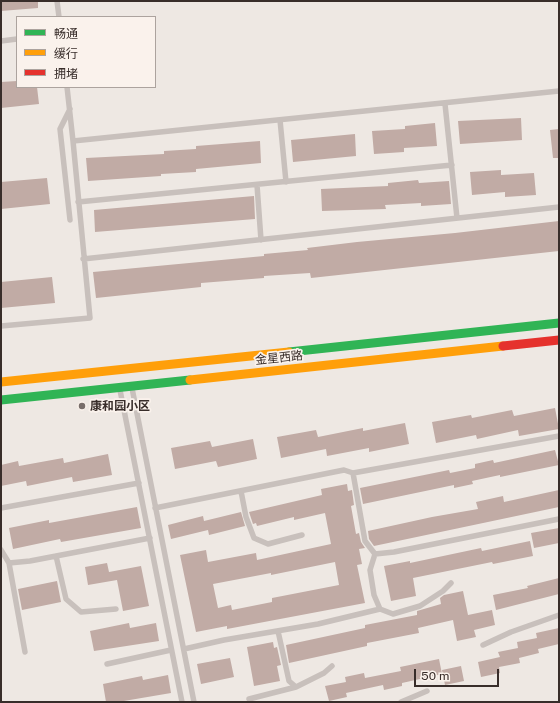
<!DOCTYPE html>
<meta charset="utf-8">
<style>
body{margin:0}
#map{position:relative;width:560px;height:703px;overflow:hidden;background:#eee8e3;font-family:"Public Sans","Noto Sans SC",sans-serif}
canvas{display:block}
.frame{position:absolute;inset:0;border:2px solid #382d2a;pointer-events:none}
.legend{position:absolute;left:16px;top:16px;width:140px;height:72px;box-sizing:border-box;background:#faf2ec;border:1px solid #aca39e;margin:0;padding:5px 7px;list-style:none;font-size:12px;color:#382d2a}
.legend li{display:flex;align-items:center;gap:8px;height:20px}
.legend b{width:20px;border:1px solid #aca39e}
.scale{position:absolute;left:414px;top:669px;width:85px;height:18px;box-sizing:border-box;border:2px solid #382d2a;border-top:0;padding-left:5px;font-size:12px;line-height:14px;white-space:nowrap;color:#382d2a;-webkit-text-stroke:3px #faf2ec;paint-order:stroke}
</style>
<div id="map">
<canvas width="560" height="703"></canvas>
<div class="frame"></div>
<ul class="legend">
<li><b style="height:5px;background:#30b455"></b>畅通</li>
<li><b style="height:5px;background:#ff9f0a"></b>缓行</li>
<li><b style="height:5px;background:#e5322d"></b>拥堵</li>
</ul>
<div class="scale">50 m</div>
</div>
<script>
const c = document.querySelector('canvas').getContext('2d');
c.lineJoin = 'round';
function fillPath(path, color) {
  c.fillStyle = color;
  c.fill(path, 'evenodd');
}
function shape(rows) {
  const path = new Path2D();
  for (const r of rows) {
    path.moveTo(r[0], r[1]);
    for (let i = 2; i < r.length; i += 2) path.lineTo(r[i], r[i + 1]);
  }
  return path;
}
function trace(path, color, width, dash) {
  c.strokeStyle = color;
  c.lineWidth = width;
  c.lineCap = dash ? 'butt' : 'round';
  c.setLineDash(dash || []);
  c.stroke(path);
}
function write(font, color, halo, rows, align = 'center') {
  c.font = font + ' "Public Sans","Noto Sans SC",sans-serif';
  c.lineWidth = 3.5;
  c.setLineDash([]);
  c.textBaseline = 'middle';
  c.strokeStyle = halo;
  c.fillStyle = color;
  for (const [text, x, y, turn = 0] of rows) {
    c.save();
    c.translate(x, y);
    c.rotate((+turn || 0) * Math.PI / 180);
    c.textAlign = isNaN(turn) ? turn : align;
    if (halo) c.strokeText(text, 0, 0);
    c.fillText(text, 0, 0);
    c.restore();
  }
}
fillPath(shape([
 [1,1,38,1,38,8,1,11],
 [17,81,17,87,37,87,39,104,1,108,1,82],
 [521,118,522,140,460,144,458,121],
 [435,123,437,146,404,148,404,152,374,154,372,131,405,129,405,126],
 [559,129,559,158,553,158,550,130],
 [355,134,356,156,293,162,291,140],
 [260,141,261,163,196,169,196,172,161,174,161,176,88,181,86,158,164,154,164,151,196,149,196,146],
 [501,170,501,175,534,173,536,195,505,197,505,192,472,195,470,172],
 [47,178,50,204,1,209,1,182],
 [418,180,419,183,449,181,451,204,421,206,421,203,385,205,386,209,322,211,321,189,388,186,388,183],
 [254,196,255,219,95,232,94,210],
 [559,221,559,251,311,278,310,273,264,276,264,278,201,283,201,287,96,298,93,272,264,256,264,254,308,250,307,248,357,242,455,233],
 [52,277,55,303,1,308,1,282],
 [555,408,559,429,519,436,518,430,477,439,476,435,436,443,432,422,471,415,472,418,512,410,514,416],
 [405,423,409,444,369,452,369,448,327,456,326,449,281,458,277,437,316,430,318,437,363,428,363,431],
 [253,439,257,459,218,467,216,461,175,469,171,448,210,441,212,447],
 [555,450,559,465,500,477,500,475,472,481,473,484,454,488,454,485,363,504,360,488,449,470,450,473,475,468,475,464,493,460,494,463],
 [108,454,112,475,73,482,72,477,27,486,26,481,1,486,1,465,18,461,19,466,63,458,64,463],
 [347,484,348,491,352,490,354,505,351,506,356,534,359,533,361,542,365,548,359,549,362,564,357,565,365,603,227,629,227,626,196,632,180,555,206,550,208,562,256,553,257,560,331,544,325,513,294,520,294,517,257,526,256,523,253,524,249,512,322,495,321,489],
 [335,562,339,585,272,598,272,602,232,610,231,605,218,608,213,584,271,573,271,575],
 [559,490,559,507,374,546,369,539,368,531,432,517,478,509,476,502,503,496,504,502],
 [137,507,141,528,61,542,60,539,13,549,9,528,49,520,49,523],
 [241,512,245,526,209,535,208,530,171,539,168,525,203,516,204,521],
 [559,528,559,543,534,548,531,533],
 [530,541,533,556,493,564,492,562,413,578,416,596,391,601,384,566,410,561,410,563,481,548,482,551],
 [107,563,109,572,141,566,149,606,123,611,117,580,88,585,85,567],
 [559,578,559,594,496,610,493,595,528,588,527,586],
 [57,581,61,602,22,610,18,589],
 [463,591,468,615,492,610,495,625,474,630,476,637,457,641,453,620,418,628,419,633,367,643,367,646,289,663,286,645,365,628,365,625,417,615,417,611,441,604,440,598,444,595],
 [129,623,130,628,156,623,159,641,94,651,90,631],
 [559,628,559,644,538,649,539,653,519,658,520,663,499,667,500,673,481,677,478,662,500,657,498,652,518,648,517,642,537,638,536,633],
 [273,642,274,648,277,647,281,665,277,666,280,681,254,686,247,647],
 [230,658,234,677,201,684,197,664],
 [439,659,442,674,402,683,402,686,384,690,383,685,346,693,347,697,329,701,325,686,346,682,345,677,364,673,365,678,401,671,400,667],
 [461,666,464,681,445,685,442,670],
 [168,675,171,693,118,702,106,702,103,684,142,676,143,680]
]), '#c1aba5');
trace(shape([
 [57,1,59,17],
 [1,41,17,39],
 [67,87,73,141],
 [445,104,457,218],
 [70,109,60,129,70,220],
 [280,120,286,182],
 [257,185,261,240],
 [78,202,452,165],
 [83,259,559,207],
 [1,326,90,318,73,141,559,91],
 [132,388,194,702],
 [120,390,182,702],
 [353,473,365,541,375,554,394,552,559,519],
 [241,491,246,517,254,538,268,544,302,535],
 [1,508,139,483],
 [155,508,344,470,353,473,559,436],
 [1,550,9,563,30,561,150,538],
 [375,554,370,570,374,595,380,609,393,614,420,606,443,591,451,583],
 [56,556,66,599,81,612,116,609],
 [9,563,25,652],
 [278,631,289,681,296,687,324,673,332,666],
 [483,645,511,632,559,615],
 [184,649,224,640,318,624,380,609],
 [107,664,171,650],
 [249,699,296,687],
 [401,702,427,691]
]), '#c8c0bc', 5.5);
trace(shape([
 [289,352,559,323],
 [1,400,190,380]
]), '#30b455', 9);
trace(shape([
 [190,380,503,346],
 [1,382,289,352]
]), '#ff9f0a', 9);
trace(shape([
 [503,346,559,340]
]), '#e5322d', 9);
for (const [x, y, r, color] of [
 [82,406,4,"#786e6b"]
]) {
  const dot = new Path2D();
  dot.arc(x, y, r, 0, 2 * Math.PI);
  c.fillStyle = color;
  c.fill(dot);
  trace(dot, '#faf2ec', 1.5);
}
write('12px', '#382d2a', '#faf2ec', [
 ["金星西路",279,358,-6]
]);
write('bold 12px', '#382d2a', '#faf2ec', [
 ["康和园小区",90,406]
], 'left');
</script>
